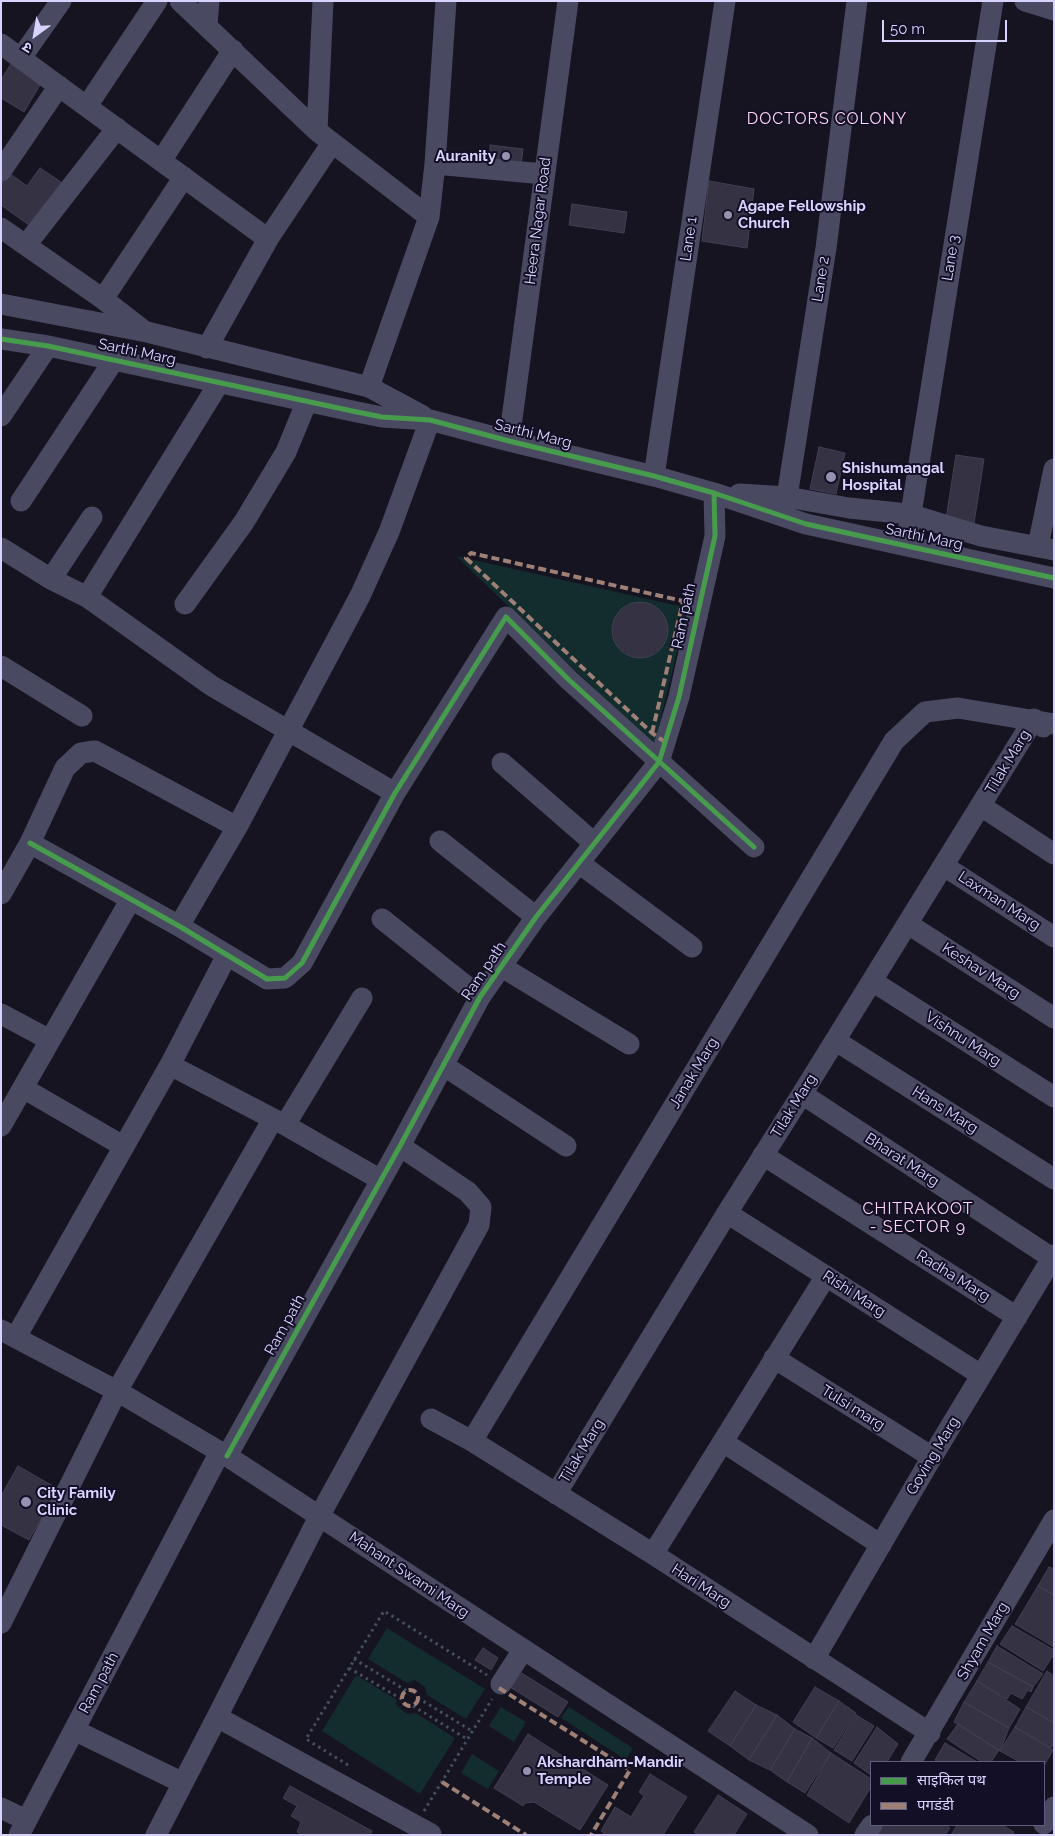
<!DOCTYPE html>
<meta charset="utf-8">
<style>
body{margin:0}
#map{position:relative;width:1055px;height:1836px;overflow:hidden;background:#161421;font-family:Raleway,"Noto Sans Devanagari",sans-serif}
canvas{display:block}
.frame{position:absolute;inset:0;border:2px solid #d9d4ff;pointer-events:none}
.legend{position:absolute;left:870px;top:1761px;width:175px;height:65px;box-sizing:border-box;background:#130f26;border:1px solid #625e7d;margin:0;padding:6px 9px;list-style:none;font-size:15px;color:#d9d4ff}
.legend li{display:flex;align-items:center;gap:10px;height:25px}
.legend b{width:25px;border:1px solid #625e7d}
.north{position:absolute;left:10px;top:10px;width:50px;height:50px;-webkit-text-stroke:4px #130f26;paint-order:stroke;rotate:212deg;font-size:14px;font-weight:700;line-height:20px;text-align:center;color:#d9d4ff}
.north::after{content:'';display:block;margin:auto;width:18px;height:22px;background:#d9d4ff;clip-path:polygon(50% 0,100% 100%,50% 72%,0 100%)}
.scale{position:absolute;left:882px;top:20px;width:125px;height:22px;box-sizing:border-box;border:2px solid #d9d4ff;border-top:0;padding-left:6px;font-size:15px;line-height:18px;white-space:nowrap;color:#d9d4ff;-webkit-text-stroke:4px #130f26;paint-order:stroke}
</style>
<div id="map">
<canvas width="1055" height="1836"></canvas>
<div class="frame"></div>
<ul class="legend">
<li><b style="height:6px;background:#469c4c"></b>साइकिल पथ</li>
<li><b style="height:6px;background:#9e8076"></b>पगडंडी</li>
</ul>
<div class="north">उ</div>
<div class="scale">50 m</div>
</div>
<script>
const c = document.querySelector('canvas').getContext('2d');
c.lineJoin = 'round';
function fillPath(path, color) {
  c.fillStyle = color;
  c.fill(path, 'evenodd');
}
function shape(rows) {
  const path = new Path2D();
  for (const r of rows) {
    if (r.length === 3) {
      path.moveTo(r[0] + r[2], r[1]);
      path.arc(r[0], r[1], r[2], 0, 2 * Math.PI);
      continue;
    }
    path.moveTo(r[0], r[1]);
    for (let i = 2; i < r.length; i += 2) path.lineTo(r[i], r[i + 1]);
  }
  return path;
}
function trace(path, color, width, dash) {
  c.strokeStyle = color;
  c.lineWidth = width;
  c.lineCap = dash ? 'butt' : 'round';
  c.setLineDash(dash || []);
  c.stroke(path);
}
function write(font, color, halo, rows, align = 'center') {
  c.font = font + ' Raleway,sans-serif';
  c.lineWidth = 4;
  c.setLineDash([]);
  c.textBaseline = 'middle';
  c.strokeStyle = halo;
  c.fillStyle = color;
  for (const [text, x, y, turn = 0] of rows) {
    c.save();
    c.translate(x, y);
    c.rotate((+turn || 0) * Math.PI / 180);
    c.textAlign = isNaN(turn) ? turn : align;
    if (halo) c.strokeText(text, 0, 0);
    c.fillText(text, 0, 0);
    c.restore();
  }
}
fillPath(shape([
 [456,556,688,608,654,745,653,745],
 [387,1628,485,1689,466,1719,427,1695,425,1687,415,1680,407,1683,368,1659],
 [356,1675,397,1700,396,1704,403,1711,408,1714,416,1713,455,1738,420,1794,322,1731],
 [501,1707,526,1722,514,1742,489,1726],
 [569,1707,633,1748,626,1760,561,1718],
 [472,1754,499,1771,488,1789,461,1773]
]), '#132c2d');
const building = shape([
 [12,62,43,80,24,112,1,98,1,80,12,62],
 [490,145,523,149,521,166,490,162,490,145],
 [40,168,64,184,33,228,1,205,1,184,9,173,27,186,40,168],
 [709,181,754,189,747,248,702,241,709,181],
 [572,204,627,212,624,233,569,225,572,204],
 [819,447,845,453,836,494,810,489,819,447],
 [956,455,984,459,974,523,946,519,956,455],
 [640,630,28],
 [18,1466,58,1489,29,1540,1,1525,1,1496,18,1466],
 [1049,1567,1054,1569,1054,1595,1038,1586,1049,1567],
 [1038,1586,1054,1595,1054,1647,1015,1624,1038,1586],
 [1012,1626,1054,1650,1054,1654,1043,1671,1000,1644,1012,1626],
 [997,1646,1043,1674,1033,1687,988,1662,997,1646],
 [483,1648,498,1658,491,1670,475,1660,483,1648],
 [988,1662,1033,1687,1031,1692,1028,1690,1022,1699,1011,1693,1007,1699,977,1681,988,1662],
 [1047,1671,1054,1676,1054,1723,1026,1707,1047,1671],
 [520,1672,568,1702,558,1717,510,1687,520,1672],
 [977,1681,1020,1709,1009,1728,964,1702,977,1681],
 [815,1687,839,1701,816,1738,793,1722,815,1687],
 [735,1691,756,1705,730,1746,708,1731,735,1691],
 [839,1701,856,1713,833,1748,816,1738,839,1701],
 [964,1702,1009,1728,1000,1751,954,1722,964,1702],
 [756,1705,777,1715,749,1760,730,1746,756,1705],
 [1026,1707,1054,1723,1054,1743,1051,1748,1015,1727,1026,1707],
 [777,1715,795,1729,770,1770,749,1760,777,1715],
 [856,1715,874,1726,852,1761,834,1750,856,1715],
 [958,1724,999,1750,991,1762,982,1762,947,1739,958,1724],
 [877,1727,898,1744,887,1762,871,1762,871,1775,854,1763,877,1727],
 [1015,1727,1053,1750,1044,1766,1044,1762,1020,1762,1000,1751,1015,1727],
 [795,1729,812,1738,787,1782,770,1770,795,1729],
 [528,1734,608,1785,580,1830,534,1802,525,1803,523,1806,494,1788,528,1734],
 [812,1738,831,1753,805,1793,787,1782,812,1738],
 [945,1743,977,1762,938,1762,935,1760,945,1743],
 [831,1753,871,1779,871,1787,849,1823,807,1795,831,1753],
 [650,1774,687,1797,663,1835,603,1835,604,1833,601,1831,615,1807,631,1817,644,1796,639,1792,650,1774],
 [290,1786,372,1831,370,1835,303,1835,297,1832,301,1822,291,1816,297,1806,283,1798,290,1786],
 [718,1795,747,1814,734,1835,699,1835,694,1832,718,1795],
 [883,1825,945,1825,950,1828,945,1835,877,1835,883,1825],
 [957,1825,1002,1825,1014,1832,1012,1835,951,1835,957,1825]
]);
fillPath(building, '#343243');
trace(building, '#433f54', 1);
trace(shape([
 [354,1659,407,1691],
 [349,1668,403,1700],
 [418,1698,472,1731],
 [413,1706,467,1739],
 [348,1765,306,1739,384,1611,487,1675],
 [424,1811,492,1699]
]), '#44505f', 3, [2.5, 4]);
trace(shape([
 [180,1,317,131,429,217],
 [1025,1,1054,10],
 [207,25,209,1],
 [1,44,268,239],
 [21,58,61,1],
 [87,106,157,1],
 [317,131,323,1],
 [161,161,233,50],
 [435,164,544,174],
 [1,171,59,86],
 [1,228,103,299,143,330],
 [26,245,117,128],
 [103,299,184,177],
 [1,304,147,332,369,387,423,416],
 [1,339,48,346,357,412,382,417,430,420,509,441,654,476,714,493,806,524,1054,578],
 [207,348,268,239,332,143],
 [369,387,429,217,435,164,446,1],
 [1,416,48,346],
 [509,441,568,1],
 [654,476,725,1],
 [739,494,787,497,849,508,909,514,981,536,1054,550],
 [787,497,826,248,857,1],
 [21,501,114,360],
 [906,545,993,1],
 [1038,546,1054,469],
 [1,548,51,579,87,597,212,686,395,793],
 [51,579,92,517],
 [87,597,219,383],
 [185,604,244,522,286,452,307,401],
 [1,666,82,716],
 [502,763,594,843],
 [981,806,1054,854],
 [440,841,536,917],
 [30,843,179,926,267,979,285,978,302,963,395,793,506,617,569,680,754,847],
 [579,863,692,947],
 [944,866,1054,937],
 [1,894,30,843,65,768,81,753,95,751,237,827],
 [382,919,480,997],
 [908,924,1054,1018],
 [179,926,237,827,360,596,389,532,430,420],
 [502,967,629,1044],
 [872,981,1054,1097],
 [1,1014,50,1040],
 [836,1041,1054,1179],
 [170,1065,285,1125,381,1180],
 [443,1065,566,1146],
 [23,1088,123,1146],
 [802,1094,1052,1258],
 [285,1125,362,998],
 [1,1126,131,899],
 [763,1155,1017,1317],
 [727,1213,981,1375],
 [1,1330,117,1391,227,1456,808,1835],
 [16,1337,170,1065,227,955],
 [774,1358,932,1457],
 [431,1419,472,1441,653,1554,930,1733],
 [472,1441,894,741,925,712,958,708,1054,724],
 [723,1442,881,1545],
 [227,1456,400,1146,480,997,536,917,659,762,679,697,715,536,714,493],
 [556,1494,727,1213,802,1094,1034,719,1043,727],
 [653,1554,826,1276],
 [1,1623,117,1391,273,1119],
 [814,1659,932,1457,1054,1255],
 [501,1684,523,1650],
 [217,1717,431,1834],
 [74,1730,183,1783],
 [911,1762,1054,1520],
 [1,1808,26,1820],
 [1044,1824,1054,1807],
 [19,1835,220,1452],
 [156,1835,217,1717,320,1515,479,1225,481,1207,468,1192,400,1146],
 [865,1835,872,1825]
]), '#4a4962', 21);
trace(shape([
 [652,733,683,601,471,553,466,558,652,733,665,742],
 [499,1688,630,1770,591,1835],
 [410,1698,8],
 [442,1782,526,1835]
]), '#9e8076', 4, [8, 4]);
trace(shape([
 [1,339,48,346,357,412,382,417,430,420,509,441,654,476,714,493,806,524,1054,578],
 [30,843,179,926,267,979,285,978,302,963,395,793,506,617,569,680,754,847],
 [227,1456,400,1146,480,997,536,917,659,762,679,697,715,536,714,493]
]), '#469c4c', 5);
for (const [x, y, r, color] of [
 [506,156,5,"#9591b1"],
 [728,215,5,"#9591b1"],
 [831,477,6,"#9591b1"],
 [26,1502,6,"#9591b1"],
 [527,1771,5,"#9591b1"]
]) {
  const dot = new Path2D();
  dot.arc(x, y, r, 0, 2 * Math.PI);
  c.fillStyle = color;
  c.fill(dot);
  trace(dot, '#130f26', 2);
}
write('bold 15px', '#d9d4ff', '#130f26', [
 ["Auranity",496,156,"right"],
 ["Agape Fellowship",738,206],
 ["Church",738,223],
 ["Shishumangal",842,468],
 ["Hospital",842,485],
 ["City Family",37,1493],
 ["Clinic",37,1510],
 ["Akshardham-Mandir",537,1762],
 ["Temple",537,1779]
], 'left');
write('15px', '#d9d4ff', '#130f26', [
 ["Heera Nagar Road",538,221,-83],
 ["Lane 1",689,239,-82],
 ["Lane 3",951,258,-81],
 ["Lane 2",821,279,-81],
 ["Sarthi Marg",137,352,12],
 ["Sarthi Marg",533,434,14],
 ["Sarthi Marg",924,537,12],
 ["Ram path",684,616,-78],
 ["Tilak Marg",1008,762,-59],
 ["Laxman Marg",999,901,33],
 ["Ram path",484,971,-56],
 ["Keshav Marg",981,971,33],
 ["Vishnu Marg",963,1039,33],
 ["Janak Marg",694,1073,-59],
 ["Tilak Marg",794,1106,-58],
 ["Hans Marg",945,1110,32],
 ["Bharat Marg",902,1160,33],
 ["Radha Marg",953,1276,32],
 ["Rishi Marg",854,1294,33],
 ["Ram path",285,1325,-61],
 ["Tulsi marg",853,1408,32],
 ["Tilak Marg",582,1451,-59],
 ["Goving Marg",933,1456,-59],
 ["Mahant Swami Marg",409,1575,34],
 ["Hari Marg",701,1586,33],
 ["Shyam Marg",983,1641,-60],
 ["Ram path",99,1683,-62]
]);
c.letterSpacing = '1px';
write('16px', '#ffd6f0', '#130f26', [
 ["DOCTORS COLONY",827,119],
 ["CHITRAKOOT",918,1209],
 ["- SECTOR 9",918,1227]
]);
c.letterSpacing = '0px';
</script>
